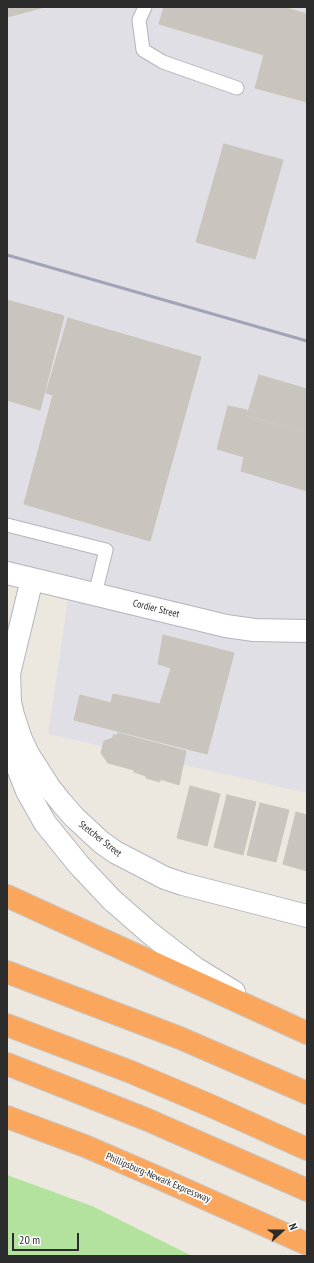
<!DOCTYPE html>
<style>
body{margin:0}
#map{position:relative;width:314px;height:1263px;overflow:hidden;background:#ede8df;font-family:"PT Sans Narrow",sans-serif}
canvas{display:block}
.frame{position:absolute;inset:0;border:8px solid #2c2c2c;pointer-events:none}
.north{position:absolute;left:262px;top:1211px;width:40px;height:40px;-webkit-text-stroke:3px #fff;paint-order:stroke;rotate:69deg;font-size:11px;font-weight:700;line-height:16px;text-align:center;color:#2c2c2c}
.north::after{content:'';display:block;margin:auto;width:14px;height:18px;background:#2c2c2c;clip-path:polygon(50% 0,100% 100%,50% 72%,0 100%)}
.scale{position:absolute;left:12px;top:1233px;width:67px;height:18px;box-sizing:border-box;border:2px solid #2c2c2c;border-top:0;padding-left:5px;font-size:12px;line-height:14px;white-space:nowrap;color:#2c2c2c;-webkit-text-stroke:3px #fff;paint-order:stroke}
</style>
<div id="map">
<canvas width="314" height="1263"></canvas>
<div class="frame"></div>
<div class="north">N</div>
<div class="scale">20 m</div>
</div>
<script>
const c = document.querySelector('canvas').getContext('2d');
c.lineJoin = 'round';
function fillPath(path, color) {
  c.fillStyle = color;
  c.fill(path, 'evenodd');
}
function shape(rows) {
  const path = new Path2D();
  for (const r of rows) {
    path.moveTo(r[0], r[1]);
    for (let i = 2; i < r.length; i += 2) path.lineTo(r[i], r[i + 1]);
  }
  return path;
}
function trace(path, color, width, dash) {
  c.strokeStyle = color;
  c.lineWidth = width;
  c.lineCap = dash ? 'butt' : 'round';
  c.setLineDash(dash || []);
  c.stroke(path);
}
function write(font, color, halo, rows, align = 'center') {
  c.font = font + ' "PT Sans Narrow",sans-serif';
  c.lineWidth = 3.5;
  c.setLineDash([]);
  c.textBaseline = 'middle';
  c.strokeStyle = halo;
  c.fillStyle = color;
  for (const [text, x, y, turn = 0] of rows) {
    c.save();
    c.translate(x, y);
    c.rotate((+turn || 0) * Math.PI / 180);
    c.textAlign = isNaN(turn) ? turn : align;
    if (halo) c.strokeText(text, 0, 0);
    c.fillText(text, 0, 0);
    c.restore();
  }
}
fillPath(shape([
 [7,7,307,7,307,793,48,734,69,592,7,576]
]), '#e1dfe6');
fillPath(shape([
 [7,1175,92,1206,192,1256,7,1256]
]), '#b2e29d');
const building = shape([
 [7,7,45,7,7,17,7,7],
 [164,7,185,7,191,9,192,7,283,7,307,14,307,102,255,88,264,55,159,24,164,7],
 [224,144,283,160,255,259,196,242,224,144],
 [7,300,64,316,40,410,7,400,7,300],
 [68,318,201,357,150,541,24,504,53,395,46,393,68,318],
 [259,375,307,389,307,433,247,415,259,375],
 [228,406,247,410,246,416,307,434,307,491,241,471,244,457,217,449,228,406],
 [163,635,234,653,207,754,74,720,80,695,111,703,113,694,160,704,171,668,158,664,163,635],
 [118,733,186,751,179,785,160,779,160,782,146,778,146,776,134,772,134,770,108,763,101,753,104,741,113,738,113,735,117,735,118,733],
 [190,786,220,794,207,846,177,838,190,786],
 [227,795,256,802,243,855,214,847,227,795],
 [260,803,289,810,276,862,247,855,260,803],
 [296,812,307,815,307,871,283,864,296,812]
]);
fillPath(building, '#c9c4be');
trace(building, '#c9c4b8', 1);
const service = shape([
 [145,7,139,20,143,50,163,62,237,88],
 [7,525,106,550,95,594]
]);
const minor = shape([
 [9,670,10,702,13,715,21,739,28,754,49,787,61,802,74,817,101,842,115,852,165,878,183,884,307,916]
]);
const secondary = shape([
 [7,573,226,626,254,630,307,631],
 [7,682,32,579],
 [7,726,14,758,27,791,45,823,79,865,112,900,151,934,195,968,234,992]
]);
const motorway = shape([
 [7,896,307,1033],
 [7,972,180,1038,307,1093],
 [7,1025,131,1072,209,1105,307,1149],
 [7,1064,148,1120,307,1190],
 [7,1117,85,1146,159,1178,307,1244]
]);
trace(service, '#b2b4bf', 15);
trace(minor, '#b2b4bf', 24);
trace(secondary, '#b2b4bf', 24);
trace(motorway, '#c8c8c8', 24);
trace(service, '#fff', 13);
trace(minor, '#fff', 22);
trace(secondary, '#fff', 22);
trace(motorway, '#faa75d', 22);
trace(shape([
 [7,255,307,341]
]), '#a1a4b6', 3);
write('10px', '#2c2c2c', '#fff', [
 ["Cordier Street",156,609,14],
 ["Stetcher Street",100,839,38],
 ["Phillipsburg-Newark Expressway",158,1178,23]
]);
</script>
